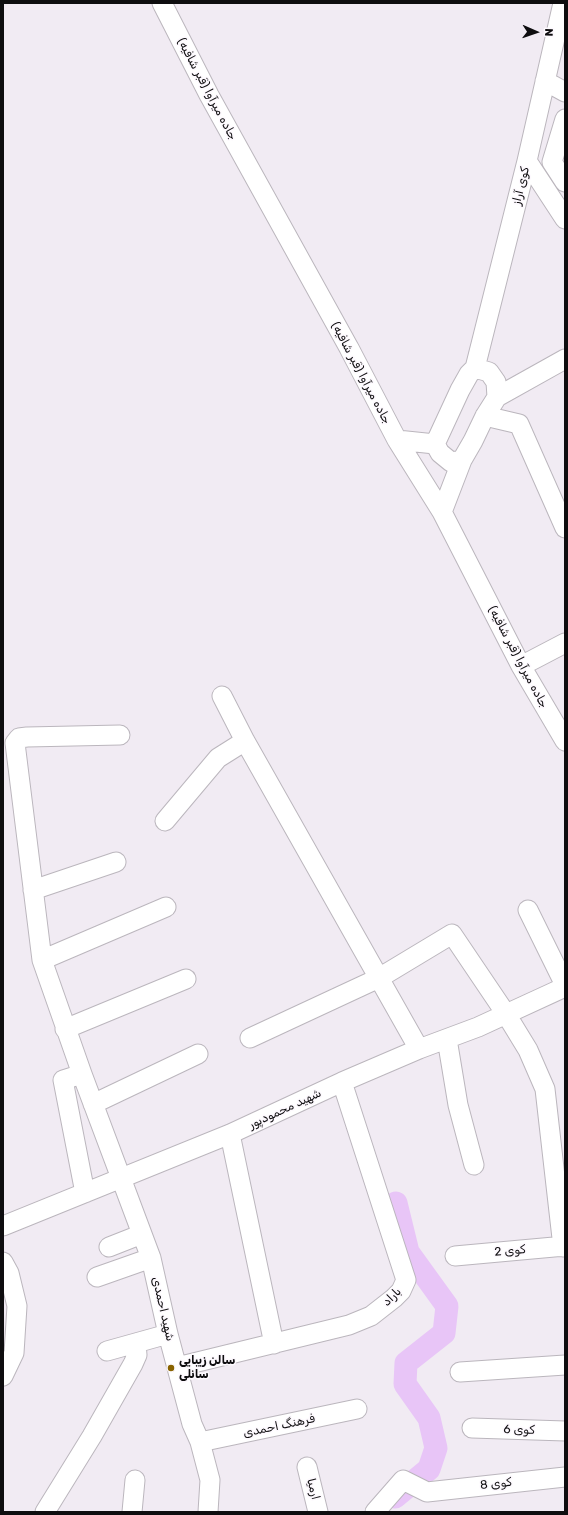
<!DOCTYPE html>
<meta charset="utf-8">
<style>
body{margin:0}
#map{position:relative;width:568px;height:1515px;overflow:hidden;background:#f1ebf3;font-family:Rubik,sans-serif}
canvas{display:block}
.frame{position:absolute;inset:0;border:4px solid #0e0d0f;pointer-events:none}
.north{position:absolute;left:516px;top:12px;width:40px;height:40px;-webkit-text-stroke:3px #fdf9fe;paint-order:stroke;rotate:92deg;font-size:11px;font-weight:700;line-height:16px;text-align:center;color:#0e0d0f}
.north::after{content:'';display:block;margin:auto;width:14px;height:18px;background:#0e0d0f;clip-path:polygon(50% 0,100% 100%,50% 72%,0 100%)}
</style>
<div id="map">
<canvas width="568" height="1515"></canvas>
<div class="frame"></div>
<div class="north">N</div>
</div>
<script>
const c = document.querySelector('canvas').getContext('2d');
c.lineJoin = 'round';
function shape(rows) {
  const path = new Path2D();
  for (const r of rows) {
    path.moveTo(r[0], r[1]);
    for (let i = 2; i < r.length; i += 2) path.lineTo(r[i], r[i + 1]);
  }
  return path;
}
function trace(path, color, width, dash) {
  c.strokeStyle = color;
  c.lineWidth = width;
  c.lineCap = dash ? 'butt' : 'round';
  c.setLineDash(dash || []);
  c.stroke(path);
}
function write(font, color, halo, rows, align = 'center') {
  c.font = font + ' Rubik,"Noto Naskh Arabic",sans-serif';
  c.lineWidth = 3;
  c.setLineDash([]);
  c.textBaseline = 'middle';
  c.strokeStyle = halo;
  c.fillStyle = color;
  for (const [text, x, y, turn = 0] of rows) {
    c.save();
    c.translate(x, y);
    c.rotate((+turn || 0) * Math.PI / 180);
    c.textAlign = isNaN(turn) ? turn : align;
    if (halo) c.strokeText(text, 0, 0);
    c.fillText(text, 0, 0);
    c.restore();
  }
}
trace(shape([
 [395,1497,429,1469,436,1448,429,1418,405,1384,406,1363,444,1333,447,1306,408,1252,396,1203]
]), '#e8c5f7', 23);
const minor = shape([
 [162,3,209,95,349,348,397,440,442,512,521,666,565,741],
 [545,81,565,92],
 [565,119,552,162,565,182],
 [527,161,565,219],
 [475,368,527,161,563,3],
 [475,368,489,372,496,382,497,397,485,416,473,441,462,460,451,462,440,453,435,444,460,390,469,374,475,368],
 [497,397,565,359],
 [485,416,519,424,565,528],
 [397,440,435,444],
 [442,512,462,460],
 [521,666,565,643],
 [222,696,245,741,419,1049],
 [120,735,27,737,19,738,15,743,42,960,82,1074,151,1258,168,1334,192,1424,200,1442,210,1480,208,1512],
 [165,821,218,758,245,741],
 [33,890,116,862],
 [528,910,565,985],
 [42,960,166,907],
 [65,1029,186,979],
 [250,1038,379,978,452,934,506,1014,528,1050,545,1089,563,1247],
 [447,1039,458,1105,474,1165],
 [82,1074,63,1080,85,1193],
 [93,1104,198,1054],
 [230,1134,274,1344],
 [3,1226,230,1134,342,1082,419,1049,478,1027,565,987],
 [109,1247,142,1234],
 [455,1256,565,1246],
 [3,1262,9,1273,17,1306,14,1353,3,1376],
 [97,1277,151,1258],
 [107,1351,168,1334],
 [177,1367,349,1325,371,1316,394,1298,401,1291,406,1280,342,1082],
 [460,1372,565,1365],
 [472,1428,565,1431],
 [200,1442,357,1409],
 [307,1467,318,1512],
 [45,1512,92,1436,133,1364,137,1355,136,1343],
 [132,1512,135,1480],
 [375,1512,403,1480,427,1492,565,1477]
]);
trace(minor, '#bbb6bd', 21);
trace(minor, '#fff', 19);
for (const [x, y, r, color] of [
 [171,1368,4,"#896300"]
]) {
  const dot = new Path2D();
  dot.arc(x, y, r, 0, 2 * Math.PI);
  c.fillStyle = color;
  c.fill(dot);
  trace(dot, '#fdf9fe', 1.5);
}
write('12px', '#0e0d0f', '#fdf9fe', [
 ["جاده میرآوا (قبر شافیه)",207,89,62],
 ["کوی آراز",521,186,-76],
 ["جاده میرآوا (قبر شافیه)",361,373,62],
 ["جاده میرآوا (قبر شافیه)",518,657,62],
 ["شهید محمودپور",285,1109,-25],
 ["کوی 2",510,1251,-5],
 ["باراد",392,1297,-45],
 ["شهید احمدی",163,1309,77],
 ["فرهنگ احمدی",279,1426,-12],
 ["کوی 6",519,1430,2],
 ["کوی 8",496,1484,-6],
 ["ارمیا",313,1489,76]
]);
write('bold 12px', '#0e0d0f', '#fdf9fe', [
 ["سالن زیبایی",179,1361],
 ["سانلی",179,1375]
], 'left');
</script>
